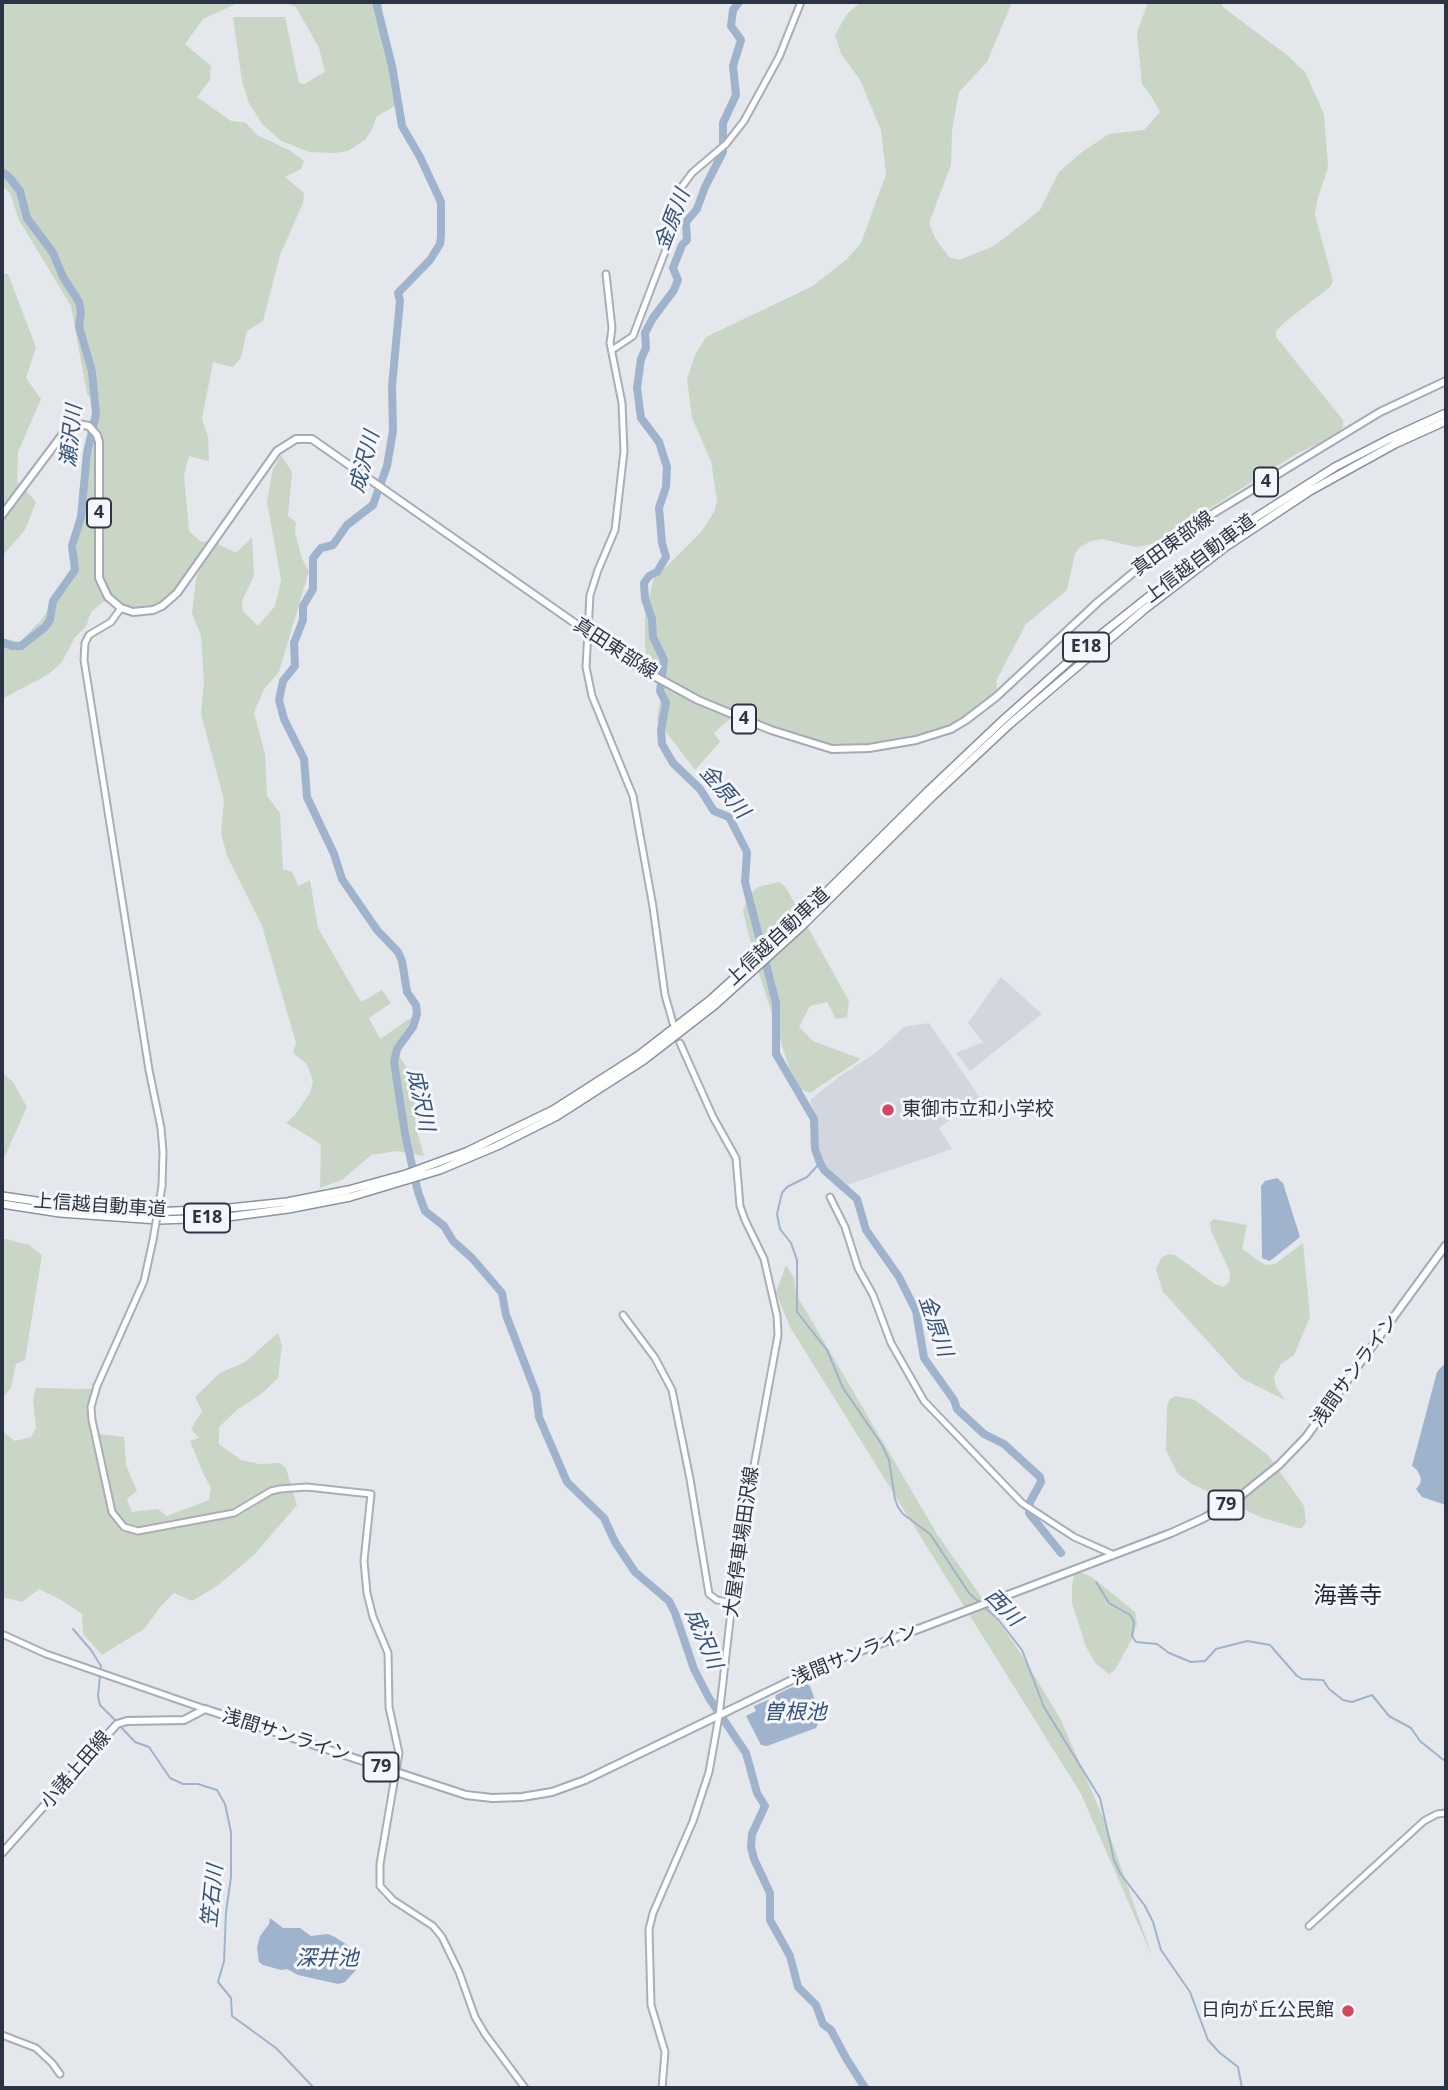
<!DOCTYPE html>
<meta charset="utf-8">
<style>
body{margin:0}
#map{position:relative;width:1448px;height:2090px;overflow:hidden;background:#e4e7ec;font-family:"Noto Sans",sans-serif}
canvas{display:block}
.frame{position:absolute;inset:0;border:4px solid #2b3445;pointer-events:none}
</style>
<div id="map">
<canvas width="1448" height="2090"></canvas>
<div class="frame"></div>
</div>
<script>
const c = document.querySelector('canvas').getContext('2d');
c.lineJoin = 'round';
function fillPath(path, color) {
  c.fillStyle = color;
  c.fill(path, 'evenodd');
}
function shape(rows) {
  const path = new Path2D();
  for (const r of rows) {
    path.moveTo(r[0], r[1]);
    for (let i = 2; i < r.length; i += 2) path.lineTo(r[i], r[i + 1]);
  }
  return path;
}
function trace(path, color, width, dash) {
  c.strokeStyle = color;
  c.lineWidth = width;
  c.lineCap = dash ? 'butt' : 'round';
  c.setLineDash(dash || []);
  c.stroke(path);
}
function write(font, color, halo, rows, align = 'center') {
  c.font = font + ' "Noto Sans","Noto Sans JP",sans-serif';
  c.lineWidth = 6;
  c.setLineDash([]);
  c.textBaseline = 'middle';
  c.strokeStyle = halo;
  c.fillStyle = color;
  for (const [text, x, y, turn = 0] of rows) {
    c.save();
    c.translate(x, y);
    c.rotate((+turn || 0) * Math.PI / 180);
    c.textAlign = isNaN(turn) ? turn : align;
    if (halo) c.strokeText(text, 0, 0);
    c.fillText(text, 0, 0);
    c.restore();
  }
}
fillPath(shape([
 [1001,977,1042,1014,970,1071,956,1053,983,1042,968,1023],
 [929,1023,980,1098,939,1128,952,1149,847,1185,825,1167,819,1152,817,1120,810,1100,840,1076,877,1052,904,1027]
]), '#d2d6de');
fillPath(shape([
 [2,2,240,2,203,19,185,44,211,66,210,80,197,97,231,121,246,123,257,135,291,151,304,161,301,169,285,177,304,193,303,203,280,255,263,321,247,331,241,357,233,367,213,362,202,419,208,437,209,461,189,456,184,475,189,531,200,541,218,544,236,553,252,537,254,576,242,601,243,611,258,626,275,606,281,580,267,502,273,469,281,455,292,472,288,516,296,522,295,533,302,559,309,571,279,672,264,689,254,713,265,754,267,796,280,813,283,869,292,872,298,886,310,880,318,928,361,1002,382,990,391,1003,369,1018,380,1039,415,1015,400,1048,400,1057,413,1079,416,1128,424,1156,397,1151,371,1155,342,1180,320,1188,321,1146,318,1142,286,1123,295,1115,310,1093,313,1081,307,1064,293,1053,296,1043,262,926,227,856,221,833,224,800,201,714,204,683,201,636,192,613,196,579,204,557,162,606,133,612,108,598,91,612,86,627,75,637,62,662,49,674,2,699,2,638,20,642,42,619,74,570,83,487,81,472,89,434,98,405,87,394,71,306,19,220,10,193,2,186],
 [283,2,382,2,383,31,397,105,377,116,372,129,365,140,348,151,335,153,309,152,281,141,262,124,248,101,242,81,233,17,285,17,299,83,304,84,325,72,319,48,296,7],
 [861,2,1012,2,987,62,959,92,952,131,951,165,929,223,935,238,949,257,959,260,994,246,1040,210,1059,172,1082,152,1109,134,1144,130,1160,112,1150,94,1142,84,1137,33,1148,2,1223,2,1222,6,1228,11,1287,55,1305,72,1324,114,1328,167,1317,201,1315,215,1333,281,1330,287,1285,322,1276,331,1276,337,1343,420,1343,427,1336,435,1296,454,1153,544,1136,547,1102,539,1091,541,1080,547,1075,554,1067,590,1026,624,997,679,996,697,966,720,916,740,832,749,734,715,714,733,720,742,695,770,657,720,662,690,647,660,645,645,645,615,653,580,702,531,714,512,717,501,711,461,692,418,687,379,695,355,706,337,813,286,847,259,861,243,886,174,881,130,860,80,841,54,835,35,847,14],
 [2,274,8,274,36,347,26,378,41,399,18,452,17,481,36,502,25,530,4,554,2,576],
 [779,882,785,886,849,1001,847,1017,836,1019,827,1002,810,1006,799,1027,813,1041,861,1059,810,1093,800,1089,790,1070,756,964,743,911,748,896,758,887],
 [2,1072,13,1082,27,1107,5,1156,2,1155],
 [1213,1219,1247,1225,1242,1249,1265,1265,1275,1264,1303,1243,1310,1317,1294,1355,1281,1364,1274,1377,1276,1387,1285,1400,1241,1378,1163,1292,1156,1269,1161,1258,1168,1254,1175,1255,1215,1284,1224,1287,1229,1282,1230,1272,1211,1231,1210,1223],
 [2,1238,29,1245,42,1255,25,1360,16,1364,11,1388,4,1396,2,1407],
 [786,1265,794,1278,796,1294,937,1534,1022,1655,1061,1720,1105,1822,1152,1956,1081,1794,790,1327,776,1292],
 [278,1333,282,1345,278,1378,260,1395,238,1409,219,1427,219,1444,241,1460,259,1464,280,1463,286,1468,297,1505,254,1555,217,1586,192,1601,174,1593,161,1606,144,1629,102,1655,83,1634,82,1614,61,1600,39,1589,22,1602,2,1597,2,1431,15,1441,31,1437,36,1428,33,1399,36,1388,92,1389,87,1413,98,1434,124,1437,126,1465,137,1491,127,1499,132,1512,158,1509,167,1516,209,1500,211,1488,203,1473,190,1441,199,1438,191,1429,202,1411,195,1397,220,1373,245,1362],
 [1176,1396,1195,1400,1268,1455,1304,1506,1306,1522,1302,1528,1297,1528,1260,1517,1192,1484,1178,1474,1166,1450,1167,1406,1170,1399],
 [1080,1572,1092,1577,1135,1612,1137,1624,1133,1637,1115,1670,1109,1674,1096,1664,1086,1647,1072,1603,1072,1586,1074,1575]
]), '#c9d6c5');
fillPath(shape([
 [1277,1178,1283,1183,1300,1237,1270,1261,1262,1258,1261,1186,1265,1181],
 [1446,1362,1446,1505,1422,1497,1416,1489,1420,1484,1421,1478,1417,1470,1412,1466,1437,1372],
 [806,1684,810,1686,821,1717,816,1728,767,1746,761,1745,746,1716,756,1711,754,1706,768,1700,774,1703,776,1695,790,1688],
 [270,1918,283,1928,300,1928,311,1936,328,1934,335,1937,355,1950,356,1970,345,1982,338,1984,298,1975,287,1969,281,1970,263,1965,259,1962,257,1948,260,1936,269,1924]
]), '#9fb4cc');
trace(shape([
 [820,1163,807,1177,787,1187,782,1193,777,1214,780,1229,791,1243,797,1260,797,1312,827,1350,843,1388,882,1445,889,1460,895,1499,898,1507,903,1514,930,1534,969,1593,981,1604],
 [1096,1582,1109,1603,1130,1615,1134,1622,1132,1636,1136,1642,1157,1644,1169,1653,1191,1662,1205,1661,1216,1649,1247,1641,1270,1645,1297,1676,1302,1679,1323,1680,1329,1689,1343,1700,1352,1702,1372,1695,1389,1716,1411,1728,1420,1741,1446,1762],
 [985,1608,997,1618,1022,1650,1044,1707,1100,1798,1114,1860,1120,1873,1145,1906,1153,1922,1161,1950,1190,1992,1208,2040,1220,2053,1238,2067,1242,2088],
 [73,1629,91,1650,101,1666,98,1696,100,1705,116,1721],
 [120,1726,135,1742,149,1747,170,1778,183,1784,198,1784,217,1790,225,1804,231,1832,231,1877,226,1912,224,1961,218,1982,231,1998,232,2016,276,2048,314,2088]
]), '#9fb4cc', 2);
trace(shape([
 [376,2,392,66,402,126,420,157,441,202,441,236,440,244,430,260,398,293,400,301,392,386,393,431,387,466,378,491,373,505,347,525,333,545,321,548,313,558,313,589,303,606,303,620,294,643,295,666,283,681,279,700,284,719,304,759,307,797,334,854,342,879,377,930,398,952,402,961,407,992,416,1005,417,1014,413,1027,397,1049,394,1062,405,1134,418,1192,425,1211,444,1226,453,1241,472,1258,502,1293,506,1315,536,1393,539,1417,567,1482,604,1518,615,1542,635,1572,669,1601,675,1613,694,1669,709,1698,746,1753,757,1793,765,1806,752,1834,751,1847,754,1859,770,1893,770,1920,790,1956,798,1987,816,2005,823,2024,831,2030,846,2058,865,2088],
 [739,2,733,10,731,26,741,40,733,66,736,95,723,123,723,152,705,187,697,209,686,222,687,240,682,245,673,268,678,280,674,290,653,318,645,333,646,348,641,359,637,388,641,418,659,442,667,467,666,487,659,508,662,543,666,557,657,572,649,576,644,583,645,599,652,619,653,637,664,660,660,691,666,703,661,730,662,744,673,763,700,789,714,811,729,817,747,852,745,882,776,1003,776,1054,814,1119,815,1149,820,1163,824,1170,857,1199,866,1230,899,1277,916,1311,924,1358,954,1400,957,1409,984,1434,1004,1444,1040,1477,1041,1482,1030,1502,1029,1513,1061,1553],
 [2,172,9,177,20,191,27,218,53,253,63,277,79,302,81,312,79,326,92,372,96,414,87,453,81,517,72,546,75,570,53,601,50,620,45,627,21,646,12,646,2,642]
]), '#9fb4cc', 8);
const secondary = shape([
 [606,274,612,328,610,343,622,403,624,451,615,530,598,570,590,595,586,667,592,696,633,796,653,907,665,995,673,1023],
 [612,350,633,336,639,320,668,244,668,210,672,200,692,173,726,144,744,121,779,57,801,2],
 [121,608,111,622,89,635,85,643,84,660,149,1070,161,1128,163,1152,162,1186],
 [830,1197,845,1227,858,1268,873,1295,891,1343,924,1401,1022,1503,1074,1537,1112,1554],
 [153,1240,144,1281,97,1386,91,1407,92,1420,112,1512,124,1527,138,1531,234,1513,271,1491,280,1489,307,1487,371,1494,364,1561,367,1593,373,1617,388,1653,389,1707,399,1753,380,1864,380,1886,393,1900,433,1926,442,1937,459,1972,475,2017,485,2034,525,2088],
 [623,1315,655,1358,672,1390,690,1479,709,1594,717,1600,732,1603],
 [2,1634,46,1654,205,1709],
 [1309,1926,1424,1821,1437,1814,1446,1813],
 [2,2035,36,2048,52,2063,60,2074],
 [662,2088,665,2052,651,2005,649,1929,653,1913,693,1821,709,1772,719,1716,732,1603,751,1482,778,1335,777,1316,764,1259,745,1220,740,1206,736,1158,713,1117,680,1043]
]);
const primary = shape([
 [2,515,65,431,77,424,89,426,97,435,99,442,99,578,108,597,121,608,133,612,153,610,162,606,177,593,277,451,296,439,312,439,636,666,698,700,771,730,832,749,869,748,916,740,951,729,966,720,996,697,1098,602,1158,552,1204,519,1380,412,1446,381],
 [2,1853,117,1724,127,1721,184,1720,205,1709,466,1795,492,1798,522,1797,552,1792,585,1780,821,1666,1171,1533,1204,1518,1238,1498,1279,1465,1306,1437,1446,1245]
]);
const highway = shape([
 [2,1196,91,1209,153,1212,220,1209,287,1202,348,1190,406,1174,466,1152,553,1110,639,1055,710,1000,796,922,928,791,1004,719,1084,648,1167,582,1250,521,1335,467,1391,438,1446,413],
 [2,1204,60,1213,158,1220,220,1218,288,1209,350,1197,440,1170,497,1146,557,1116,644,1060,715,1005,801,927,934,795,1010,724,1145,609,1227,546,1310,491,1395,444,1446,421]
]);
trace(secondary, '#a9aeb7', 9);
trace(primary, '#a3abb8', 10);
trace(highway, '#8b94a3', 10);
trace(secondary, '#fff', 5);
trace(primary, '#fff', 6);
trace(highway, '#fff', 7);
const secondaryBridge = shape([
 [153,1240,162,1186]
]);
trace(secondaryBridge, '#a9aeb7', 9, []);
trace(secondaryBridge, '#fff', 5);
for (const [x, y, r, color] of [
 [888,1110,7,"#d1495b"],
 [1348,2011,7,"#d1495b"]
]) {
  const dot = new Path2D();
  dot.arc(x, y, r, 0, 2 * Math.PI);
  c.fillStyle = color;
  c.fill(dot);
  trace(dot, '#f4f6f9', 2.5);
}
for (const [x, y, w] of [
 [1266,482,24],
 [99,513,24],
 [1086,647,46],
 [744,719,24],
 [207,1218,46],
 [1226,1505,35],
 [381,1767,35]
]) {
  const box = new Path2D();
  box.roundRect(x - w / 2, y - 14.5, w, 29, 5);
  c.fillStyle = '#f4f6f9';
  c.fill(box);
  trace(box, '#2b3445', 2);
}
write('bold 18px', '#2b3445', null, [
 ["4",1266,482],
 ["4",99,513],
 ["E18",1086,647],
 ["4",744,719],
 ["E18",207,1218],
 ["79",1226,1505],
 ["79",381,1767]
]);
write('19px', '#2b3445', '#f4f6f9', [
 ["真田東部線",1173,544,-36],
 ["上信越自動車道",1200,559,-37],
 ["真田東部線",615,649,33],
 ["上信越自動車道",778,937,-43],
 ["上信越自動車道",100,1206,4],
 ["浅間サンライン",1355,1371,-54],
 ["大屋停車場田沢線",742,1542,-82],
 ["浅間サンライン",855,1655,-22],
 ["浅間サンライン",286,1736,18],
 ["小諸上田線",76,1770,-49]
]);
write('19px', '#2b3445', '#f4f6f9', [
 ["東御市立和小学校",902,1110],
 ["日向が丘公民館",1334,2011,"right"]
], 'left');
write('italic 21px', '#34527a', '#f4f6f9', [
 ["金原川",673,220,-69],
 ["瀬沢川",72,436,-84],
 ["成沢川",365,462,-75],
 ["金原川",724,792,49],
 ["成沢川",420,1100,78],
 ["金原川",935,1326,71],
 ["西川",1003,1608,46],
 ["成沢川",703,1639,67],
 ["曽根池",795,1713],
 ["笠石川",213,1896,-84],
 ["深井池",327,1959]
]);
write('23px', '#1d2536', '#f4f6f9', [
 ["海善寺",1348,1596]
]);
</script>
